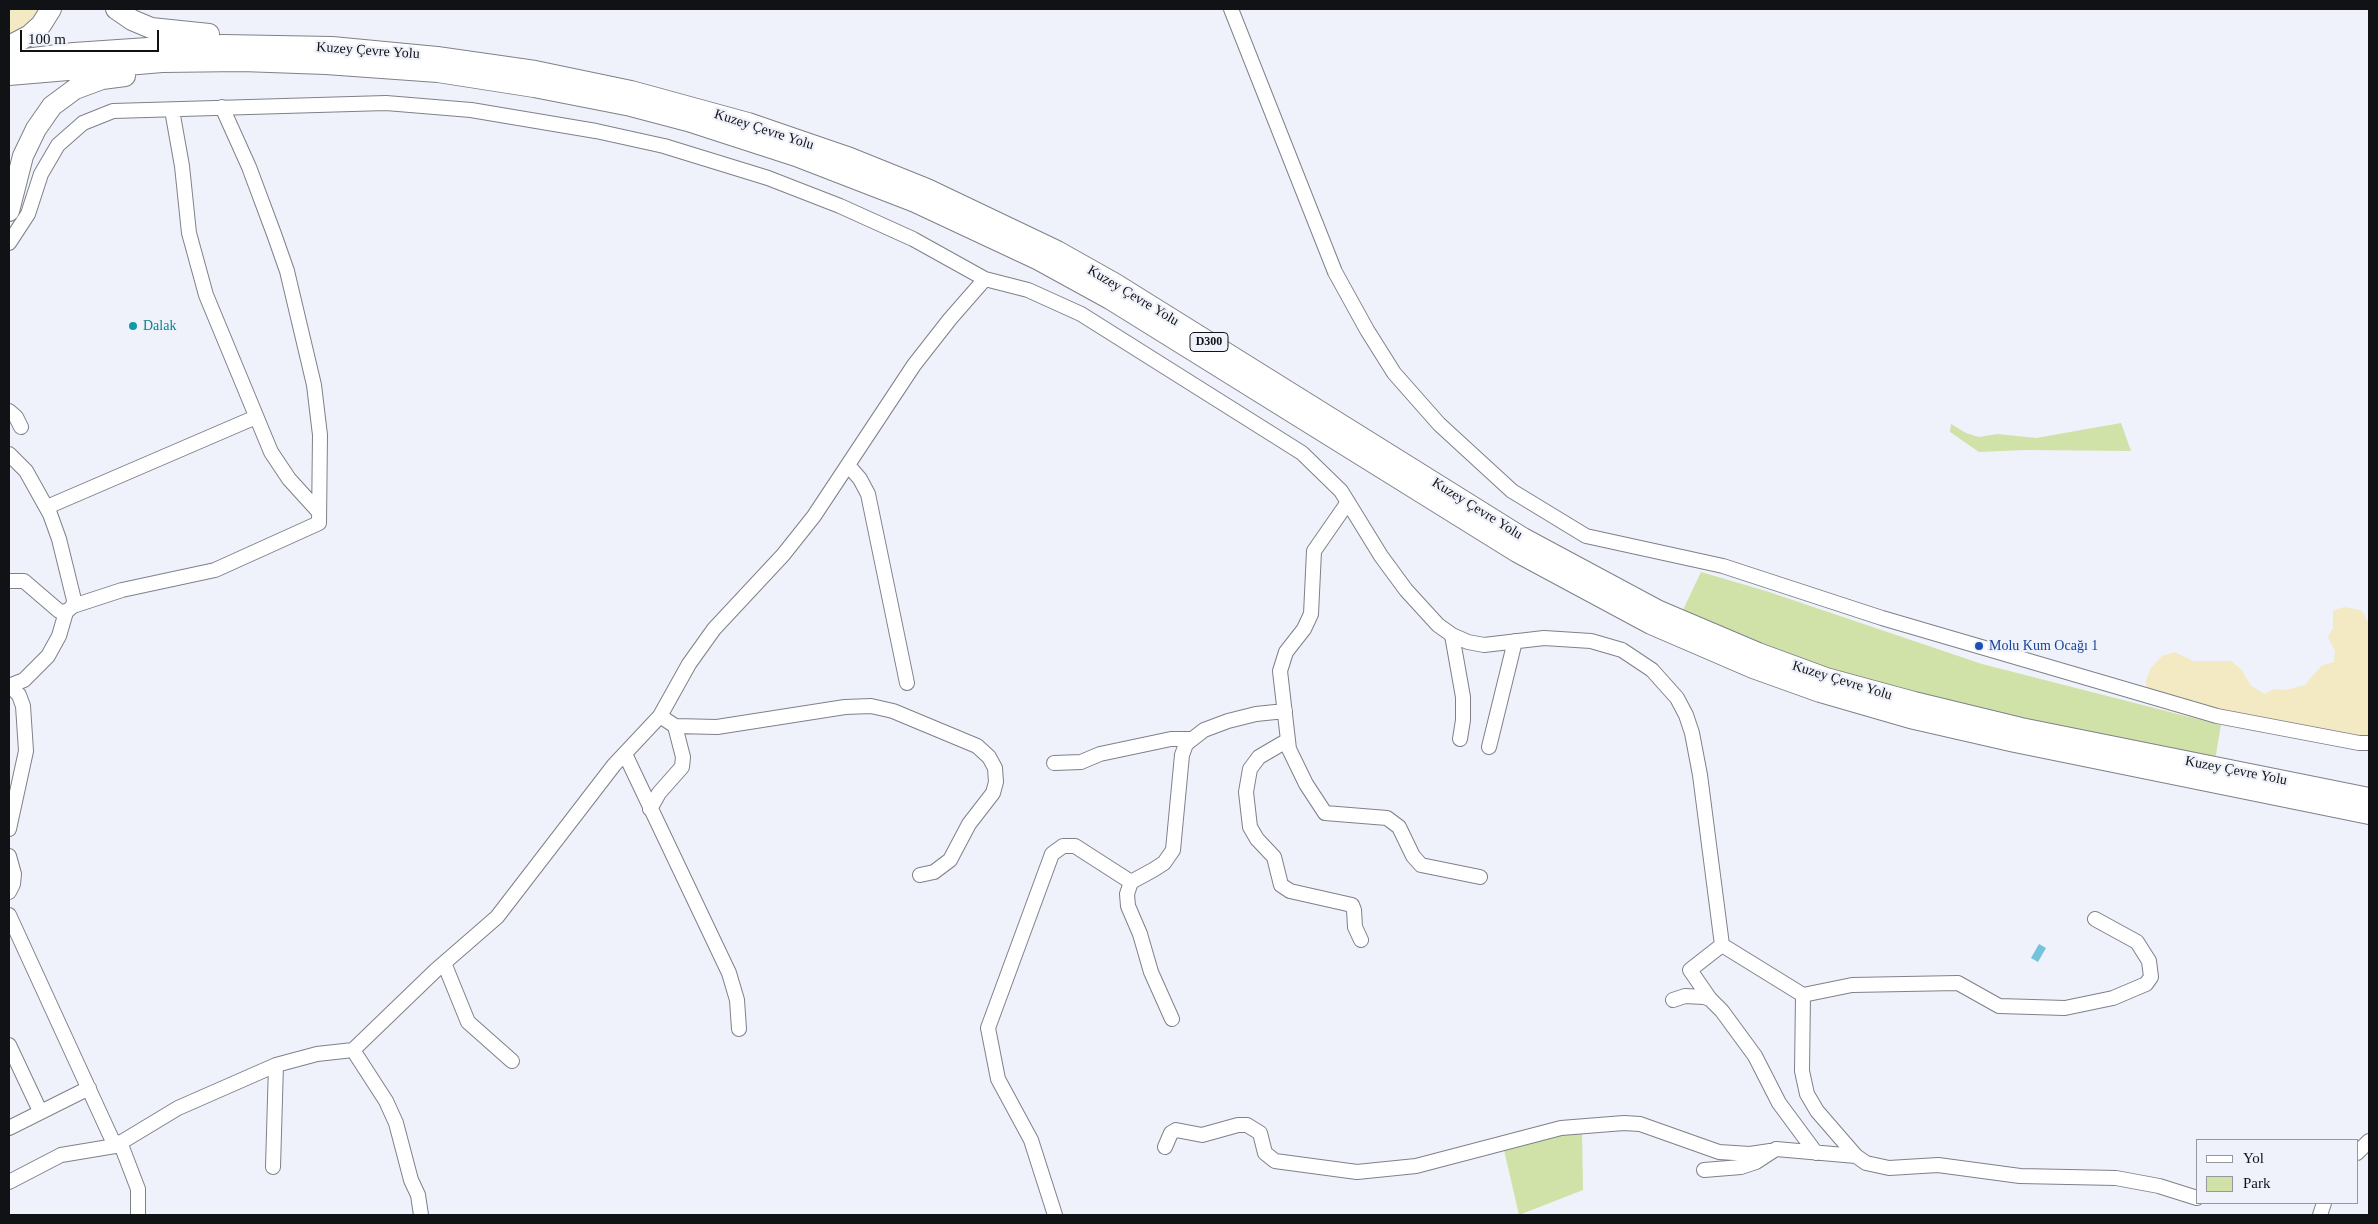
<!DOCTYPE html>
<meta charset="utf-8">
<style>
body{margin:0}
#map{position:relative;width:2378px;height:1224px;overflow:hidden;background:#eff2fa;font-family:Georgia,serif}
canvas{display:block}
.frame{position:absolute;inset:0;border:10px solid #111215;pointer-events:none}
.legend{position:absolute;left:2196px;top:1139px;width:162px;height:65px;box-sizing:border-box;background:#eff2fa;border:1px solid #96989e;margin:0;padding:6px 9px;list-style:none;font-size:15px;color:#111215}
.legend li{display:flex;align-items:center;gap:10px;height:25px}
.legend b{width:25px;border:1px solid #96989e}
.scale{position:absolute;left:20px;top:30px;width:139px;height:22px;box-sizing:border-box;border:2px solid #111215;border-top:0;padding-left:6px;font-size:15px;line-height:18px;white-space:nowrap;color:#111215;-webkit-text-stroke:4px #eff2fa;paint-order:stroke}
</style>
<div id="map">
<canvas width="2378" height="1224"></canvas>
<div class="frame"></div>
<ul class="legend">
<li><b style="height:6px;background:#fff"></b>Yol</li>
<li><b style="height:14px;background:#d1e2a8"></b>Park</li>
</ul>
<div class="scale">100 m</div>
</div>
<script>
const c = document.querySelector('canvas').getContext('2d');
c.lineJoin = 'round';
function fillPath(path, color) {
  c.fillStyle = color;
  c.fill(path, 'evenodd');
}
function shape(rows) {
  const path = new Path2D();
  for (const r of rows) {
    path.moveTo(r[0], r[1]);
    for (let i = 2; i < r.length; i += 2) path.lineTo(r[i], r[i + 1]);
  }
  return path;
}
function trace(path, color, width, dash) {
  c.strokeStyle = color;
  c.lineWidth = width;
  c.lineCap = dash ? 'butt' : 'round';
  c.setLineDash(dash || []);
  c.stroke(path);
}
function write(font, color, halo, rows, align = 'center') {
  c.font = font + ' Georgia,serif';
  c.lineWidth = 4.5;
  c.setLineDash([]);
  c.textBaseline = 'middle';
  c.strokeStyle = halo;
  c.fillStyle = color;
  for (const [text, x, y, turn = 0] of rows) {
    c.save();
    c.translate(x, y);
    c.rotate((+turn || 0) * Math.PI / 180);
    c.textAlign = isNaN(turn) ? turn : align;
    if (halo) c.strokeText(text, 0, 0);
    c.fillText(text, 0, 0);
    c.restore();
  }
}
fillPath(shape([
 [2121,423,2131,451,2025,450,1979,452,1950,432,1951,424,1966,433,1979,437,1997,434,2036,438],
 [1701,572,1766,591,1982,664,2221,725,2215,760,1901,691,1814,664,1682,612],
 [1582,1129,1583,1190,1519,1215,1504,1150]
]), '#d1e2a8');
fillPath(shape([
 [9,9,46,9,9,42],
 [2344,607,2360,610,2365,615,2367,621,2369,620,2369,739,2326,734,2147,693,2146,680,2151,668,2162,656,2175,652,2193,661,2231,661,2241,669,2251,686,2265,694,2274,689,2286,690,2305,685,2321,666,2334,662,2335,651,2328,637,2333,628,2333,611]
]), '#f3e9c3');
fillPath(shape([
 [2039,944,2046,948,2038,962,2031,958]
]), '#73c3dd');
const minor = shape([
 [1231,9,1335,272,1367,330,1394,373,1439,424,1512,491,1586,536,1723,566,1882,618,2217,716,2359,743,2369,743],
 [172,110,182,166,189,233,206,295,271,452,289,479,319,512],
 [9,243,28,214,41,174,58,145,83,123,113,111,386,103,471,110,596,131,664,146,768,178,840,206,913,239,985,279,1028,290,1081,314,1302,453,1341,491,1381,556,1406,590,1438,625,1452,635,1468,642,1484,645,1544,638,1591,641,1622,650,1652,670,1677,698,1686,715,1692,733,1700,775,1722,945],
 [9,411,16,417,21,427],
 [9,454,26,471,50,514,59,539,74,600,73,606,66,612,59,611,24,581,9,581],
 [848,465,860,479,868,494,907,683],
 [1348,502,1314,551,1311,614,1304,629,1286,652,1280,671,1289,749,1306,784,1325,813,1387,818,1399,827,1413,856,1421,865,1480,877],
 [47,507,256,417],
 [73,606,122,590,215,570,319,523,320,435,314,385,287,271,274,234,249,167,222,107],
 [1452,635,1463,697,1463,720,1460,739],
 [9,686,24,680,48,656,59,636,66,612],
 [660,716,675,726,717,727,845,707,871,706,893,711,977,746,989,757,995,768,996,782,993,793,969,824,950,860,934,872,920,875],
 [1288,740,1259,757,1250,769,1246,792,1250,827,1257,839,1274,857,1281,885,1290,891,1352,905,1354,910,1355,927,1361,940],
 [1489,747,1515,641],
 [625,754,729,973,737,1000,739,1029],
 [1054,763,1081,762,1100,754,1171,739,1192,739],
 [650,809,659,793,682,767,683,757,675,726],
 [9,829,26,751,23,706,19,695,10,686],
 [9,856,14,874,13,884,9,892],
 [1131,882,1127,894,1128,906,1140,934,1151,972,1172,1019],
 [9,915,115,1146],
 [1722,945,1803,995,1852,985,1958,983,1999,1006,2065,1008,2113,998,2146,984,2151,977,2149,961,2137,942,2095,919],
 [444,963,468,1022,512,1061],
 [1803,995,1802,1071,1807,1094,1817,1111,1856,1156,1866,1163,1889,1168,1938,1165,2020,1176,2116,1178,2159,1186,2197,1198],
 [1710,999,1690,970,1722,945],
 [1673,1000,1685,996,1704,997,1710,999,1722,1011,1755,1056,1779,1103,1816,1153],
 [9,1045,40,1111],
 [353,1050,386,1101,396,1123,411,1180,418,1195,421,1215],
 [9,1128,89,1088],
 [120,1142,138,1189,138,1215],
 [1165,1147,1171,1133,1176,1130,1202,1135,1238,1125,1247,1125,1260,1133,1265,1153,1275,1161,1357,1172,1416,1166,1561,1128,1624,1123,1640,1124,1719,1152,1750,1154,1770,1151],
 [2357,1153,2369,1141],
 [273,1167,276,1065],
 [1704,1170,1741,1167,1756,1162,1776,1149,1856,1156],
 [9,1182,61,1155,115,1146,178,1108,276,1065,317,1054,353,1050,436,970,497,917,614,765,660,716,689,664,714,629,783,555,814,516,914,365,950,319,985,279],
 [1055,1215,1031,1140,998,1079,988,1028,1052,854,1063,846,1075,846,1131,882,1153,870,1164,863,1173,850,1182,755,1186,744,1204,730,1228,721,1256,714,1285,711],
 [2320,1215,2324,1203]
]);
const highway = shape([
 [116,9,132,20,151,28,209,34],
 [9,46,30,35,41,25,51,9],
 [9,61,74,53,148,48,223,45,332,47,437,57,535,71,631,91,748,123,850,158,927,189,1057,251,1114,283,1523,538,1659,611,1758,653,1826,678,1914,702,2021,728,2369,798],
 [9,75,162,62,242,61,326,64,438,72,534,87,631,106,688,121,796,156,915,202,1039,260,1110,299,1517,552,1651,624,1753,668,1820,692,1910,718,2015,742,2369,814],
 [9,211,23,156,36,129,52,106,75,89,102,79,125,76]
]);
trace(minor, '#7f8189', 16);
trace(highway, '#7f8189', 22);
trace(minor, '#fff', 14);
trace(highway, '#fff', 20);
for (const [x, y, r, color] of [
 [133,326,5,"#0f9aa8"],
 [1979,646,5,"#1a4fb4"]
]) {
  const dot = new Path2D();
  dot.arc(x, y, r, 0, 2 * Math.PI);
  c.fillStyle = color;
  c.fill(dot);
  trace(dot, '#eff2fa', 2);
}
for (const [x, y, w] of [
 [1209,342,38]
]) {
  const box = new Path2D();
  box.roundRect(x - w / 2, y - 9.5, w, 19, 4);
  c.fillStyle = '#eff2fa';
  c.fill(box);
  trace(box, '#111215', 1);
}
write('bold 12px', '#111215', null, [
 ["D300",1209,342]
]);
write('14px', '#111215', '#eff2fa', [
 ["Kuzey Çevre Yolu",368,51,4],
 ["Kuzey Çevre Yolu",764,130,18],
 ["Kuzey Çevre Yolu",1133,296,31],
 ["Kuzey Çevre Yolu",1477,509,32],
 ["Kuzey Çevre Yolu",1842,681,17],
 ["Kuzey Çevre Yolu",2236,771,11]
]);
write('14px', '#0d838f', '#eff2fa', [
 ["Dalak",143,326]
], 'left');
write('14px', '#164399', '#eff2fa', [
 ["Molu Kum Ocağı 1",1989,646]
], 'left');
</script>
